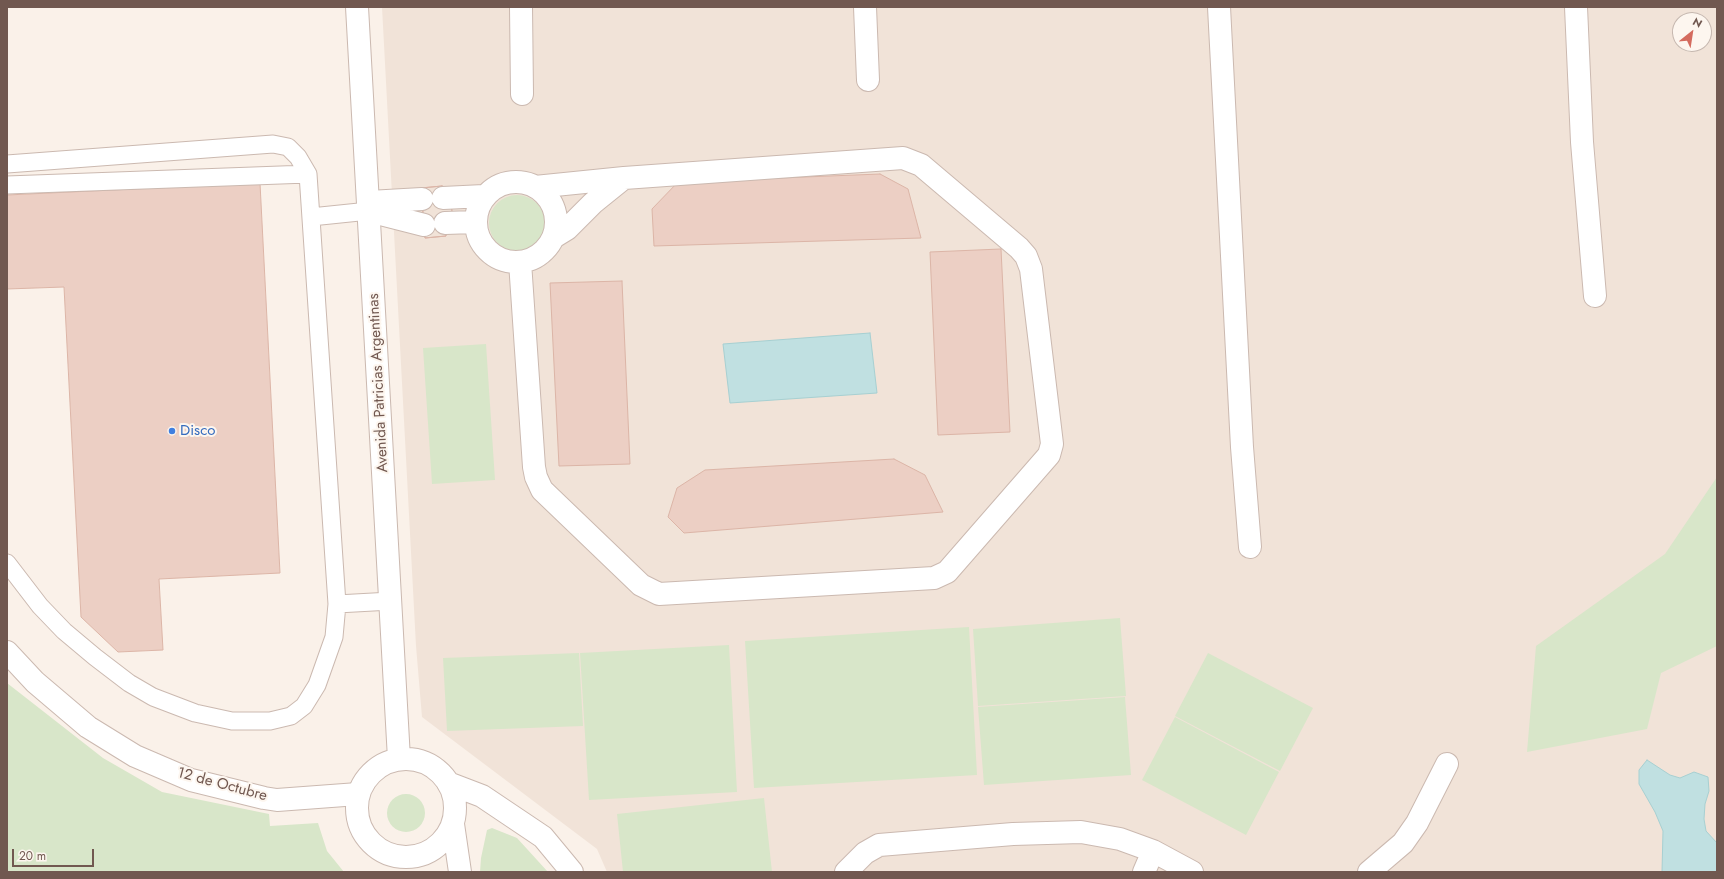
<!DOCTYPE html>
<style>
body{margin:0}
#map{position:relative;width:1724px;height:879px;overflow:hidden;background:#faf1e9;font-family:Jost,sans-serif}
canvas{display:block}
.frame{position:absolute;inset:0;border:8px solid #715850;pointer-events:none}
.north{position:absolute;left:1672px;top:12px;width:40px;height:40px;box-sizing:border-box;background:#fdf6ef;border:1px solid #c5b7af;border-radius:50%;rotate:30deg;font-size:11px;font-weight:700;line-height:16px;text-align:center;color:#715850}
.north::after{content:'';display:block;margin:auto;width:14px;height:18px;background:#d46b5e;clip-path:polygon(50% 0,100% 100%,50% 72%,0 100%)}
.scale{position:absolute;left:12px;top:849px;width:82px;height:18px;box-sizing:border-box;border:2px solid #715850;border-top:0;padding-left:5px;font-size:12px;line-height:14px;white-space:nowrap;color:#715850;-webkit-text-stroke:3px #fdf6ef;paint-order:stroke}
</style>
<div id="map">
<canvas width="1724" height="879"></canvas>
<div class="frame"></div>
<div class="north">N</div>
<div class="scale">20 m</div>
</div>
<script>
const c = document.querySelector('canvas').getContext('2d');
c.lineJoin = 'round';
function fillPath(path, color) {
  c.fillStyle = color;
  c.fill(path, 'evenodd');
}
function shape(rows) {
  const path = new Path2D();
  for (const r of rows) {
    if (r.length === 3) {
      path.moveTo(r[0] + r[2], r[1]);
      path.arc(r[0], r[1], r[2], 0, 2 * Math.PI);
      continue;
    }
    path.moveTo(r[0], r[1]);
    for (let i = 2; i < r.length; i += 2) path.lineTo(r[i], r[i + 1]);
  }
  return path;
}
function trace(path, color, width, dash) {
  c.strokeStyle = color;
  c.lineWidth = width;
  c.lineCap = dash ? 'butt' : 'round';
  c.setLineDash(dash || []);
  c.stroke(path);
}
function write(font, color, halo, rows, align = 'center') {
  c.font = font + ' Jost,sans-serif';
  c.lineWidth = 4;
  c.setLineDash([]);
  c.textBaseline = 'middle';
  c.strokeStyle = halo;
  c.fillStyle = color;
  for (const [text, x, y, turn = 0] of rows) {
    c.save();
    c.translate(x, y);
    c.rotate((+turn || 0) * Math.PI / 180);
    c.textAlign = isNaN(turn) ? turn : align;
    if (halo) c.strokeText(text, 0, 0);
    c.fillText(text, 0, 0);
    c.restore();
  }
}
fillPath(shape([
 [382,7,1717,7,1717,872,607,872,597,849,422,717,416,646],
 [1680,20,1704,20,1704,44,1680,44]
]), '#f1e3d8');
fillPath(shape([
 [517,223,28],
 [486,344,495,480,432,484,423,348],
 [1717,477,1717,646,1661,673,1647,729,1527,752,1536,646,1665,554],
 [1120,618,1126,696,978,706,973,629],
 [969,627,977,775,754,788,745,641],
 [729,645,737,792,589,800,580,653],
 [579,653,583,726,447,731,443,658],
 [1208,653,1313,708,1280,771,1175,716],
 [7,683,103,758,162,792,269,814,270,826,318,823,327,851,344,872,7,872],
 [1125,697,1131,775,984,785,978,707],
 [1175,717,1279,772,1246,835,1142,780],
 [406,813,19],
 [764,798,772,872,623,872,617,814],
 [492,828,517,838,548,872,480,872,481,858,487,830]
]), '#d8e6c9');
const water = shape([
 [870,333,877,393,730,403,723,344,870,333],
 [1647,760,1670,775,1680,778,1694,772,1708,777,1709,791,1705,804,1704,819,1706,831,1717,843,1717,872,1662,872,1663,831,1655,812,1639,784,1639,770,1647,760]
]);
fillPath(water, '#c0e0e1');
trace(water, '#a7d0d2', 1);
const building = shape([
 [880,174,908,189,921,238,654,246,652,209,678,182,880,174],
 [260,183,280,573,159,579,163,650,118,652,81,617,64,287,7,289,7,195,260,183],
 [442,186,444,205,451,204,453,219,445,220,446,236,425,238,421,188,442,186],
 [442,186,444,205,451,204,453,219,445,220,446,236,425,238,421,188,442,186],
 [1001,249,1010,432,938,435,930,252,1001,249],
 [622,281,630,464,559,466,550,283,622,281],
 [894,459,925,475,943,512,684,533,668,517,677,488,705,470,894,459]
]);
fillPath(building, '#eccfc4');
trace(building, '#dcb5a7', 1);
const service = shape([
 [7,164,273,144,288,147,298,157,308,174,337,604,334,637,317,685,304,706,291,716,270,721,232,721,195,713,153,697,129,683,95,657,64,631,40,606,7,563],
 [7,185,308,174],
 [311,217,369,211],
 [337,604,391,601]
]);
const minor = shape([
 [521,7,522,94],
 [865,7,868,80],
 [1219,7,1242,447,1250,547],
 [1576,7,1582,142,1595,296],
 [516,222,40],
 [443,198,484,196],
 [369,202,422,199],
 [369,211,424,225],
 [445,223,475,222],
 [554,237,567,229,593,203,624,178],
 [520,262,534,467,536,477,542,490,641,585,659,594,934,578,947,572,1049,455,1052,444,1031,269,1026,256,1019,248,921,165,903,158,624,178,535,187],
 [7,652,35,682,88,727,135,756,191,780,264,798,277,800,358,794],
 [846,872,865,853,879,845,1013,834,1081,832,1120,839,1153,851,1192,872],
 [1144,872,1153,851],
 [1369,872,1403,843,1417,823,1447,764]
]);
const tertiary = shape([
 [357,7,399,759],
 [406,808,49],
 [448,783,482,796,543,837,572,872],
 [453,824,460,872]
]);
trace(service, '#cbb9b0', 19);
trace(minor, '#cbb9b0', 24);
trace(tertiary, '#cbb9b0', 24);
trace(service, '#fff', 17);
trace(minor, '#fff', 22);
trace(tertiary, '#fff', 22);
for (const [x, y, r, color] of [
 [172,431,4,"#3f7fe0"]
]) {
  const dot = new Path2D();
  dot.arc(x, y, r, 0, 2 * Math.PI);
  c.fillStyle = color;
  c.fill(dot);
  trace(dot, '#fdf6ef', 1.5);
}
write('15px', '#715850', '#fdf6ef', [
 ["Avenida Patricias Argentinas",379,383,-93],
 ["12 de Octubre",222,785,15]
]);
write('15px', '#366cbe', '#fdf6ef', [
 ["Disco",180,431]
], 'left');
</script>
